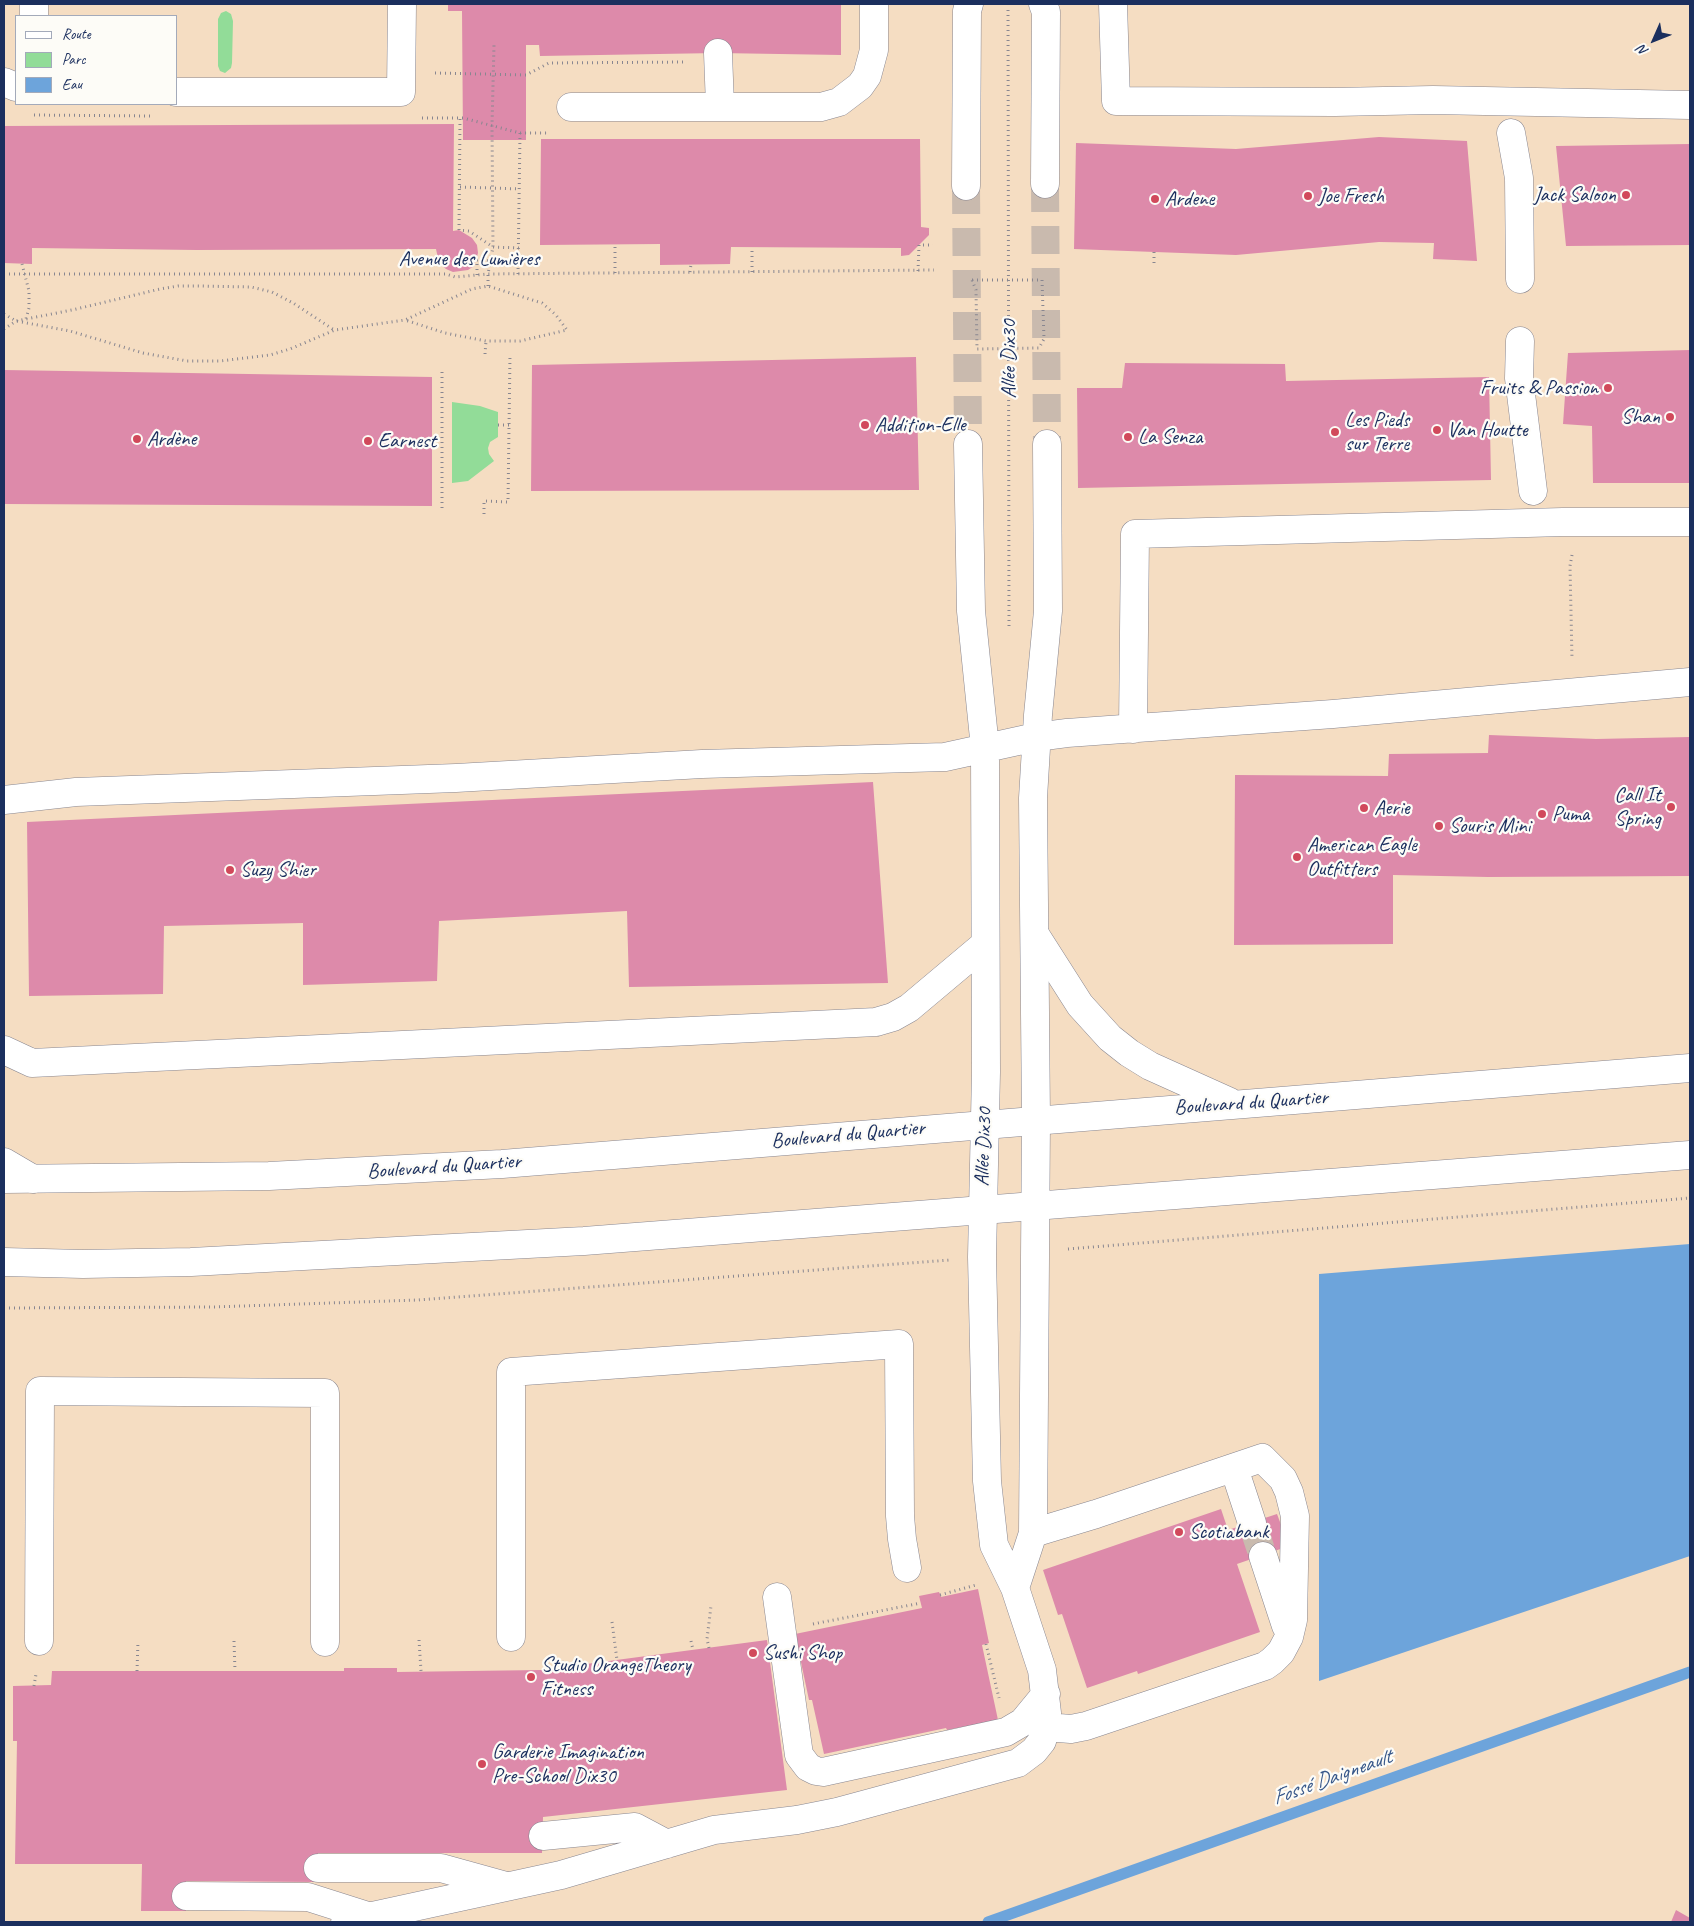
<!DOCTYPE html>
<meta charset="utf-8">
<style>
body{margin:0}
#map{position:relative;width:1694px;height:1926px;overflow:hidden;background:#f5ddc2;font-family:Caveat,sans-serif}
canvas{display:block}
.frame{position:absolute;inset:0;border:5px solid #1b2f5e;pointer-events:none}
.legend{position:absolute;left:15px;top:15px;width:162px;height:90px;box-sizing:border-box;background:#fdfcf7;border:1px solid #a3aaba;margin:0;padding:6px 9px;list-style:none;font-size:15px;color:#1b2f5e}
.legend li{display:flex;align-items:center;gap:10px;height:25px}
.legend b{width:25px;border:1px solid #a3aaba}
.north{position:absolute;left:1629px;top:15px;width:50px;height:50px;-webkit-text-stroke:4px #fdfcf7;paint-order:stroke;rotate:226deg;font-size:14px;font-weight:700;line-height:20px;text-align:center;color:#1b2f5e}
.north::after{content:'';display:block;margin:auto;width:18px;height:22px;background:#1b2f5e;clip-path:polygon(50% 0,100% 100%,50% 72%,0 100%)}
</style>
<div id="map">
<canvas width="1694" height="1926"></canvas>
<div class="frame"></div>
<ul class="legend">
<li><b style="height:6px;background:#fff"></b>Route</li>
<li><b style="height:14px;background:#92dc98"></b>Parc</li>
<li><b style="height:14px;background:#6da4db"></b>Eau</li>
</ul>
<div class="north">N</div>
</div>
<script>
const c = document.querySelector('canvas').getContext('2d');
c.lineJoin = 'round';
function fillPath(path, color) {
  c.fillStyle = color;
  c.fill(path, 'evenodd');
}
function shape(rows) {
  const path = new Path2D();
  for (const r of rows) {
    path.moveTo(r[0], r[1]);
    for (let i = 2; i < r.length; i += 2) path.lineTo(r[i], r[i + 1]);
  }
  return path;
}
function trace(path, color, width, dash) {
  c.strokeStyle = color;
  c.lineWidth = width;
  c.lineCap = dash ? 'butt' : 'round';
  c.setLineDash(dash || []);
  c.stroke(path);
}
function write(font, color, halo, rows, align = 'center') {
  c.font = font + ' Caveat,sans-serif';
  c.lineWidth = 4.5;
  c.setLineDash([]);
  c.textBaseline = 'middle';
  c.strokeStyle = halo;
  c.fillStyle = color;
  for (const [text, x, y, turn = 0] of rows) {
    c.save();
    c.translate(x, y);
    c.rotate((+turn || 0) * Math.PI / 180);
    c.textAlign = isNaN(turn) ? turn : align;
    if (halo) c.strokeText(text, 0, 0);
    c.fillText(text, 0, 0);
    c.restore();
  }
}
fillPath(shape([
 [226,11,231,14,233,21,232,63,231,68,225,73,220,71,218,66,218,19,221,13],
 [452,402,480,406,498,412,498,437,490,442,488,448,489,454,494,461,468,481,452,483]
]), '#92dc98');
fillPath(shape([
 [1690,1244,1690,1556,1319,1681,1319,1274]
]), '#6da4db');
trace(shape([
 [988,1922,1690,1672]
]), '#6da4db', 11);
fillPath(shape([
 [448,4,841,4,841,55,718,53,540,56,539,45,526,45,526,140,463,140,462,11,448,11],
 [454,124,453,231,459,230,472,238,477,245,478,253,474,266,468,270,453,272,446,269,439,263,436,249,197,250,32,248,32,264,4,263,4,126],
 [1379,137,1467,141,1477,261,1433,259,1434,243,1379,242,1236,255,1074,249,1076,143,1236,149],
 [541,139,920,139,921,227,929,228,929,235,909,255,901,256,901,248,731,247,730,264,660,265,660,244,540,245],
 [1690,144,1690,245,1566,246,1556,146],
 [1690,350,1690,483,1593,483,1592,426,1563,424,1568,353],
 [916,357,919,490,531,491,532,365],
 [1125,363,1285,364,1286,381,1489,377,1491,480,1078,488,1077,388,1122,388],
 [4,370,432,377,432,506,4,504],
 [1489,735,1596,739,1690,737,1690,876,1488,877,1393,875,1393,944,1234,945,1235,775,1388,776,1389,754,1488,753],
 [873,782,888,983,629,987,627,911,439,921,437,981,303,985,303,923,164,926,163,994,29,996,27,822],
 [1221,1509,1228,1530,1277,1514,1289,1546,1237,1564,1260,1632,1138,1674,1137,1671,1087,1688,1062,1614,1058,1615,1043,1570],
 [978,1589,989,1643,982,1645,998,1720,947,1730,946,1728,824,1754,812,1700,809,1700,795,1634,922,1608,919,1596,939,1592,941,1597],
 [767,1640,787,1790,543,1817,542,1853,318,1853,317,1882,186,1881,186,1911,141,1911,142,1864,15,1864,17,1741,13,1741,13,1686,51,1685,52,1671,344,1671,344,1668,397,1668,397,1672,541,1670],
 [1676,1910,1690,1918,1690,1922,1671,1922]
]), '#dd8aaa');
trace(shape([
 [1045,184,1047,444],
 [966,186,968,444],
 [1252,1523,1263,1556]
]), '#c9baae', 28, [28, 14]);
const minor = shape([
 [1043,4,1046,12,1045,184],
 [1113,4,1116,101,1335,102,1433,100,1690,105],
 [34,16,34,4],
 [718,53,720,106],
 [4,82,16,87],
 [176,92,401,92,402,4],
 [571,107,821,107,839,102,860,86,867,76,874,50,874,4],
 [1511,133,1519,178,1520,279],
 [966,186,967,11,969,4],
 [1520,341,1519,378,1533,491],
 [1133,729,1135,534,1563,522,1690,522],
 [4,800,76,792,456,778,702,764,945,757,1036,737,1067,733,1333,714,1690,682],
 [4,1050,32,1063,876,1022,893,1017,909,1008,984,945],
 [4,1162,33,1179],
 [1234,1468,1252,1523],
 [1033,1533,1096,1514,1262,1458,1283,1479,1289,1492,1295,1516,1293,1620,1289,1637,1281,1652,1272,1661,1265,1666,1086,1726,1071,1729,1046,1727],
 [1263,1556,1286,1626],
 [1015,1588,1033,1533,1036,1120,1033,798,1038,715,1048,611,1047,444],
 [777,1597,799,1755,808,1767,816,1771,823,1772,1006,1732,1023,1722,1046,1694],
 [511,1637,511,1372,899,1344,900,1516,902,1539,907,1568],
 [39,1641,40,1391,325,1393,325,1642],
 [543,1836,635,1827,667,1844],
 [318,1868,441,1868,506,1886],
 [186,1896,308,1897,371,1917],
 [345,1922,561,1875,714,1830,797,1820,837,1812,1018,1763,1034,1751,1042,1741,1046,1727,1047,1713,1042,1670,1015,1588,994,1545,987,1481,982,1257,986,1072,985,748,971,611,968,444]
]);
const major = shape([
 [1036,936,1080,1005,1110,1038,1129,1053,1150,1066,1230,1102],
 [4,1179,269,1176,502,1164,1690,1068],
 [4,1262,83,1264,191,1262,584,1241,1690,1155]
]);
trace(minor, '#888690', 29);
trace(major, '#888690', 29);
trace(shape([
 [1008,10,1009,629],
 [435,73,526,75,549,63,686,62],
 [34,115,153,116],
 [422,118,463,118,520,133,549,133],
 [460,119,459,230,469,231,493,247,519,248],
 [460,187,520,189],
 [1154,263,1154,252],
 [22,264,29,291,29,308,26,319],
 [918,271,919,245,933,245],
 [690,272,691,264],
 [752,272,752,247],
 [615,273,615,245],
 [4,274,446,274,455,277,488,274,934,270],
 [518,274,520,133],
 [477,275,477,260,490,261],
 [972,280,1042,280,1044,339,1039,348,977,349,976,290,972,280],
 [488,286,488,274,493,247,492,125,494,45],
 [4,314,16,321,70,331,143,353,187,361,220,361,270,355,290,349,335,330,405,320,472,289,488,286,542,303,556,315,567,330,520,341,486,341,445,333,405,320],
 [4,329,16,321,72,310,160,289,178,286,198,286,251,287,272,292,293,303,334,330],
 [485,354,486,341],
 [498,425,509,425],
 [442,508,442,370],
 [484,514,484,501,508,502,510,354],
 [1572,555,1570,566,1572,659],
 [1068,1249,1690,1198],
 [4,1308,213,1307,418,1300,950,1260],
 [940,1595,976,1585],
 [612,1622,617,1660],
 [813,1624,921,1603],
 [419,1640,421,1671],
 [234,1641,235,1671],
 [691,1641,693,1650],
 [986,1644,999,1698],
 [709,1648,707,1639,711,1606],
 [562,1661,564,1667],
 [137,1671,138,1641],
 [34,1686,36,1674]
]), '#888690', 3, [1, 4]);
trace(minor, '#fff', 28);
trace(major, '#fff', 28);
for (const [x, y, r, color] of [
 [1626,195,5,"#d1495b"],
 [1308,196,5,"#d1495b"],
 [1155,199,5,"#d1495b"],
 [1608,388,5,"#d1495b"],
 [1670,417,5,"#d1495b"],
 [865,425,5,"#d1495b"],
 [1437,430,5,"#d1495b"],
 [1335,432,5,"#d1495b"],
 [1128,437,5,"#d1495b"],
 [137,439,5,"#d1495b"],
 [368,441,5,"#d1495b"],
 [1671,807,5,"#d1495b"],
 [1364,808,5,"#d1495b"],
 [1542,814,5,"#d1495b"],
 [1439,826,5,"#d1495b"],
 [1297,857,5,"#d1495b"],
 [230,870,5,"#d1495b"],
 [1179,1532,5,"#d1495b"],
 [753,1653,5,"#d1495b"],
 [531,1677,5,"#d1495b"],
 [482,1764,5,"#d1495b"]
]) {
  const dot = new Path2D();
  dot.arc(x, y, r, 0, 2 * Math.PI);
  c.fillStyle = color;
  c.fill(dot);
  trace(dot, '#fdfcf7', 2);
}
write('21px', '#1b2f5e', '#fdfcf7', [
 ["Jack Saloon",1616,195,"right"],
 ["Joe Fresh",1318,196],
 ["Ardene",1165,199],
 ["Fruits & Passion",1598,388,"right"],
 ["Shan",1660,417,"right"],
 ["Les Pieds",1345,420],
 ["sur Terre",1345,444],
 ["Addition-Elle",875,425],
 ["Van Houtte",1447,430],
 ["La Senza",1138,437],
 ["Ardène",147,439],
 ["Earnest",378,441],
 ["Call It",1661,795,"right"],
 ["Spring",1661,819,"right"],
 ["Aerie",1374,808],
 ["Puma",1552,814],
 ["Souris Mini",1449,826],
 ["American Eagle",1307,845],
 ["Outfitters",1307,869],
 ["Suzy Shier",240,870],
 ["Scotiabank",1189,1532],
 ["Sushi Shop",763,1653],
 ["Studio OrangeTheory",541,1665],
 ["Fitness",541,1689],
 ["Garderie Imagination",492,1752],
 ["Pre-School Dix30",492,1776]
], 'left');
write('21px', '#1b2f5e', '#fdfcf7', [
 ["Avenue des Lumières",469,259],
 ["Allée Dix30",1009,359,-90],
 ["Boulevard du Quartier",1251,1103,-4],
 ["Boulevard du Quartier",848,1135,-5],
 ["Allée Dix30",984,1147,-88],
 ["Boulevard du Quartier",444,1167,-4]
]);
write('italic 22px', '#38588a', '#fdfcf7', [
 ["Fossé Daigneault",1332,1778,-20]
]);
</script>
